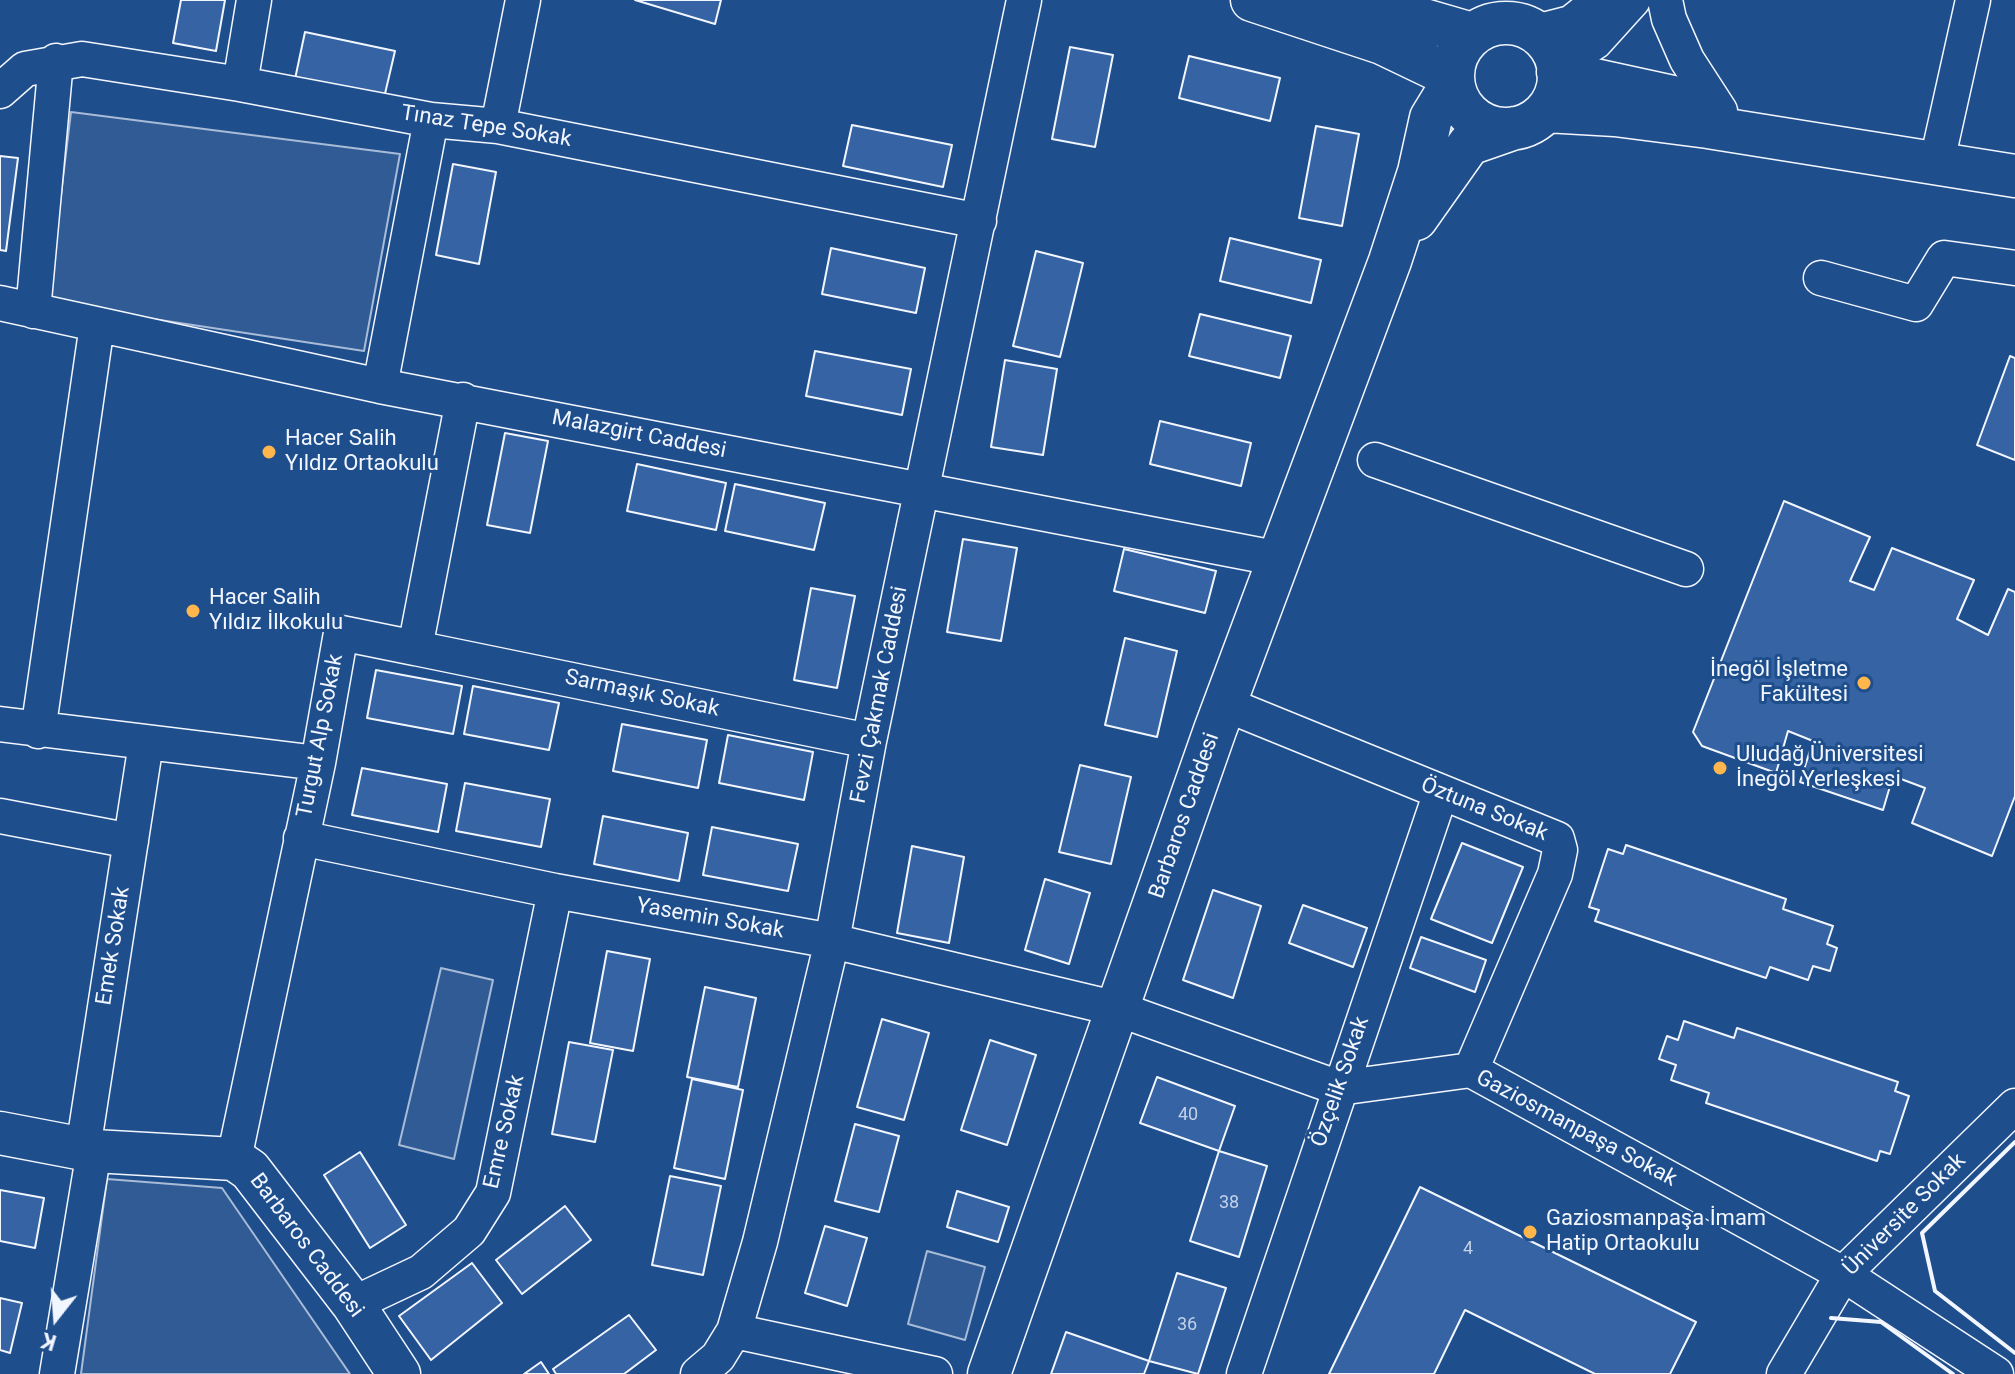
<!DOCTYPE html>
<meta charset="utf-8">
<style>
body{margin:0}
#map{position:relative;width:2015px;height:1374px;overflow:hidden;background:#1f4e8c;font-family:Roboto,sans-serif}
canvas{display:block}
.north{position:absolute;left:16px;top:1278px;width:80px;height:80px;-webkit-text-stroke:6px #1f4e8c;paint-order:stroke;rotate:197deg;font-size:22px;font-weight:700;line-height:32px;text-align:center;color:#f2f6ff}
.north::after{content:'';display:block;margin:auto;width:28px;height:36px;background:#f2f6ff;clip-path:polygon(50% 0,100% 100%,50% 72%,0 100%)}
</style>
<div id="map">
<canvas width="2015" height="1374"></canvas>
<div class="north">K</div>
</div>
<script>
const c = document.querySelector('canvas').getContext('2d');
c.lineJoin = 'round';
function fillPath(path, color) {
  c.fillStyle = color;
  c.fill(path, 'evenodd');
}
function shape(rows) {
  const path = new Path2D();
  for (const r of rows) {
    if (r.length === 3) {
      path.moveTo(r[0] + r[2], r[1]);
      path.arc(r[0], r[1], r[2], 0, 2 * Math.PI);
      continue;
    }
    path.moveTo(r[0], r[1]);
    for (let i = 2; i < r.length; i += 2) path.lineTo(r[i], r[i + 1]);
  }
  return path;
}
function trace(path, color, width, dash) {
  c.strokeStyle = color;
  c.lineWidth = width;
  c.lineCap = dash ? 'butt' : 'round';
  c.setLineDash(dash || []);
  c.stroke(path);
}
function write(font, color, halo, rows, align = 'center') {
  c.font = font + ' Roboto,sans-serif';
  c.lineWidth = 6;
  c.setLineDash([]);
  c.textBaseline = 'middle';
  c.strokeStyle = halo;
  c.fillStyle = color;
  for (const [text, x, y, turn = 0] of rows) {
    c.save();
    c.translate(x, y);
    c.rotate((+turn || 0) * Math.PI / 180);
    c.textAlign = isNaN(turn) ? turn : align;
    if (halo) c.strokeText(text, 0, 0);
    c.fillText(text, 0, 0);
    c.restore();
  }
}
const green = shape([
 [71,112,400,154,364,351,48,303,71,112],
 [441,968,493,980,454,1159,399,1145,441,968],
 [107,1179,222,1188,350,1374,81,1374,107,1179],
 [927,1251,985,1267,965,1340,908,1324,927,1251]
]);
fillPath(green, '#305b95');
trace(green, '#a8bbd7', 2);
const building = shape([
 [181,0,225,0,216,51,173,43,181,0],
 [635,0,721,0,715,24,635,0],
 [305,32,395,51,384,98,295,79,305,32],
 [1070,47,1113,55,1095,147,1052,139,1070,47],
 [1189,56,1280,78,1270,121,1179,98,1189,56],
 [852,125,952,145,943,187,843,166,852,125],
 [1316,126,1359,134,1342,226,1299,218,1316,126],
 [0,156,18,158,6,251,0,250,0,156],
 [453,164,496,172,479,264,436,255,453,164],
 [1230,238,1321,260,1311,303,1220,281,1230,238],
 [831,248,925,268,916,313,822,294,831,248],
 [1036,251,1083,263,1060,357,1013,346,1036,251],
 [1200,314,1291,336,1280,378,1189,356,1200,314],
 [815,351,911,369,902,415,806,396,815,351],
 [2010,356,2015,358,2015,460,1977,445,2010,356],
 [1005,360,1057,369,1043,455,991,447,1005,360],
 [1160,421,1251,443,1241,486,1150,464,1160,421],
 [505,433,548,441,530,533,487,525,505,433],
 [637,464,726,483,716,530,627,511,637,464],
 [735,484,825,503,814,550,725,531,735,484],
 [1784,501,1870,537,1850,581,1874,590,1892,548,1974,580,1957,619,1988,635,2008,589,2015,592,2015,796,1992,856,1912,823,1925,788,1893,776,1883,810,1800,782,1813,741,1788,731,1776,773,1702,746,1693,732,1784,501],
 [963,539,1017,548,1001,641,947,632,963,539],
 [1124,549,1216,571,1205,613,1114,591,1124,549],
 [811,588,855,596,837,688,794,680,811,588],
 [1125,638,1177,651,1157,737,1105,725,1125,638],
 [376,670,462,686,453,734,367,718,376,670],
 [473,686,559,703,549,750,464,734,473,686],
 [622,724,707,740,698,788,613,771,622,724],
 [728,735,813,752,804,800,719,783,728,735],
 [1080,765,1131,777,1111,864,1059,852,1080,765],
 [362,768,447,784,438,832,352,815,362,768],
 [465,783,550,799,541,847,456,831,465,783],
 [603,816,688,833,679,881,594,864,603,816],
 [712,827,798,844,788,891,703,875,712,827],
 [1462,843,1523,867,1492,943,1431,919,1462,843],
 [1626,845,1786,899,1783,909,1833,926,1827,944,1837,948,1830,971,1813,966,1808,980,1770,967,1766,978,1595,921,1599,910,1589,907,1608,849,1623,854,1626,845],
 [912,846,964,857,949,943,897,933,912,846],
 [1045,879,1090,893,1069,964,1025,950,1045,879],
 [1213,890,1261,906,1233,998,1183,980,1213,890],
 [1303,905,1367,928,1353,967,1289,943,1303,905],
 [1421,937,1486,960,1475,992,1410,968,1421,937],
 [607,951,650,959,633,1051,590,1043,607,951],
 [705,987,756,998,738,1087,687,1077,705,987],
 [882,1019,929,1033,904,1120,857,1107,882,1019],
 [1684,1021,1734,1038,1737,1028,1898,1082,1895,1091,1909,1096,1890,1154,1880,1151,1877,1161,1706,1103,1709,1093,1671,1080,1676,1065,1659,1059,1667,1036,1678,1040,1684,1021],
 [990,1040,1036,1055,1007,1145,961,1130,990,1040],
 [569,1042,613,1050,595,1142,552,1134,569,1042],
 [1157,1077,1235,1106,1219,1151,1140,1123,1157,1077],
 [692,1079,743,1090,725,1179,674,1168,692,1079],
 [855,1124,899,1136,879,1212,835,1201,855,1124],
 [1219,1151,1267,1166,1239,1257,1190,1241,1219,1151],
 [360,1152,406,1225,370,1248,324,1175,360,1152],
 [670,1176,721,1186,703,1275,652,1265,670,1176],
 [1420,1187,1696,1322,1670,1374,1595,1374,1465,1310,1434,1374,1329,1374,1420,1187],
 [0,1190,44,1198,35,1248,0,1241,0,1190],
 [957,1191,1009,1207,998,1242,947,1227,957,1191],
 [565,1206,591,1240,522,1294,496,1260,565,1206],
 [825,1226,867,1238,847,1306,805,1293,825,1226],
 [472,1263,502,1303,431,1360,399,1316,472,1263],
 [1177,1273,1226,1288,1198,1374,1149,1361,1177,1273],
 [0,1298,22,1303,10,1353,0,1350,0,1298],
 [629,1315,656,1350,624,1374,556,1374,553,1369,629,1315],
 [1066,1332,1149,1361,1144,1374,1051,1374,1066,1332],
 [541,1362,549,1374,524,1374,541,1362]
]);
fillPath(building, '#3563a3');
trace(building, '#f2f6ff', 2);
const minor = shape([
 [1665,0,1669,19,1687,60,1720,111],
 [1536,32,1571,23,1600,0],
 [1558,67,1595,42,1633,0],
 [240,84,254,0],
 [0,91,25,69,82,59,240,84,431,120,498,126,979,221],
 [498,126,523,0],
 [1936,166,1973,0],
 [1821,278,1916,304,1944,258,2015,268],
 [0,303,380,386,1280,559],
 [33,311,56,61],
 [380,386,431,120],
 [1375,460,1686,569],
 [415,648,869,741],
 [1225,704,1557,839,1560,850,1555,874,1471,1070],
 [0,724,318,763],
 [38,731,97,325],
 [0,816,131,841],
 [301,838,555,891,832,941,1118,1009,1339,1088,1471,1070,1843,1274,1996,1374],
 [83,1149,146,743],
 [234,1159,318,763,341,633,415,648,463,400],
 [353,1304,421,1272,469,1231,493,1193,555,891],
 [734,1331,935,1374],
 [57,1374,94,1151],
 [698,1374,718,1357,734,1331,760,1242,832,941,869,741,1024,0],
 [1244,1374,1441,792],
 [1784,1374,1843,1274,2015,1106]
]);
const major = shape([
 [1252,0,1382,43,1453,77],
 [1329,3,1417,18,1472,34],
 [1506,76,53],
 [1558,72,1682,99],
 [1546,111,1615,115,1708,127,2015,176],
 [1416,219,1469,144,1515,128],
 [0,1133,94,1151,234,1159,250,1170,353,1304,399,1374],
 [989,1374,1215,730,1390,261,1419,172,1431,118,1453,82]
]);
trace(minor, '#f2f6ff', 37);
trace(major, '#f2f6ff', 45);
trace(minor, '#1f4e8c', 34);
trace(major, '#1f4e8c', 42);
trace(shape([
 [2015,1142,1922,1233,1935,1291,2015,1353],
 [1831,1318,1881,1322,1953,1374]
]), '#f2f6ff', 4);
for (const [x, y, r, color] of [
 [269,452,8,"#ffb74d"],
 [193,611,8,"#ffb74d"],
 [1864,683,8,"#ffb74d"],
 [1720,768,8,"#ffb74d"],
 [1530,1232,8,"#ffb74d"]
]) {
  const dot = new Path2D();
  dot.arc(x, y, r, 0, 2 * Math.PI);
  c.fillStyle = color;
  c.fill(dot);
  trace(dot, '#1f4e8c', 3);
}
write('18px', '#c3d1e8', null, [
 ["40",1188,1115],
 ["38",1229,1203],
 ["4",1468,1249],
 ["36",1187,1325]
]);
write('22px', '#f2f6ff', '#1f4e8c', [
 ["Tınaz Tepe Sokak",486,127,9],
 ["Malazgirt Caddesi",639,435,11],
 ["Sarmaşık Sokak",642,694,12],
 ["Fevzi Çakmak Caddesi",880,695,-79],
 ["Turgut Alp Sokak",321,736,-79],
 ["Öztuna Sokak",1484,810,22],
 ["Barbaros Caddesi",1185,816,-71],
 ["Yasemin Sokak",710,919,10],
 ["Emek Sokak",114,946,-81],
 ["Özçelik Sokak",1341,1082,-71],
 ["Gaziosmanpaşa Sokak",1576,1129,28],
 ["Emre Sokak",505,1132,-77],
 ["Üniversite Sokak",1905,1215,-45],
 ["Barbaros Caddesi",306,1246,53]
]);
write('22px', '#f2f6ff', '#1f4e8c', [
 ["Hacer Salih",285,439],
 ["Yıldız Ortaokulu",285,464],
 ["Hacer Salih",209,598],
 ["Yıldız İlkokulu",209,623],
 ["İnegöl İşletme",1848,670,"right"],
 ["Fakültesi",1848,695,"right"],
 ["Uludağ Üniversitesi",1736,755],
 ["İnegöl Yerleşkesi",1736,780],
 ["Gaziosmanpaşa İmam",1546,1219],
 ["Hatip Ortaokulu",1546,1244]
], 'left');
</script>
